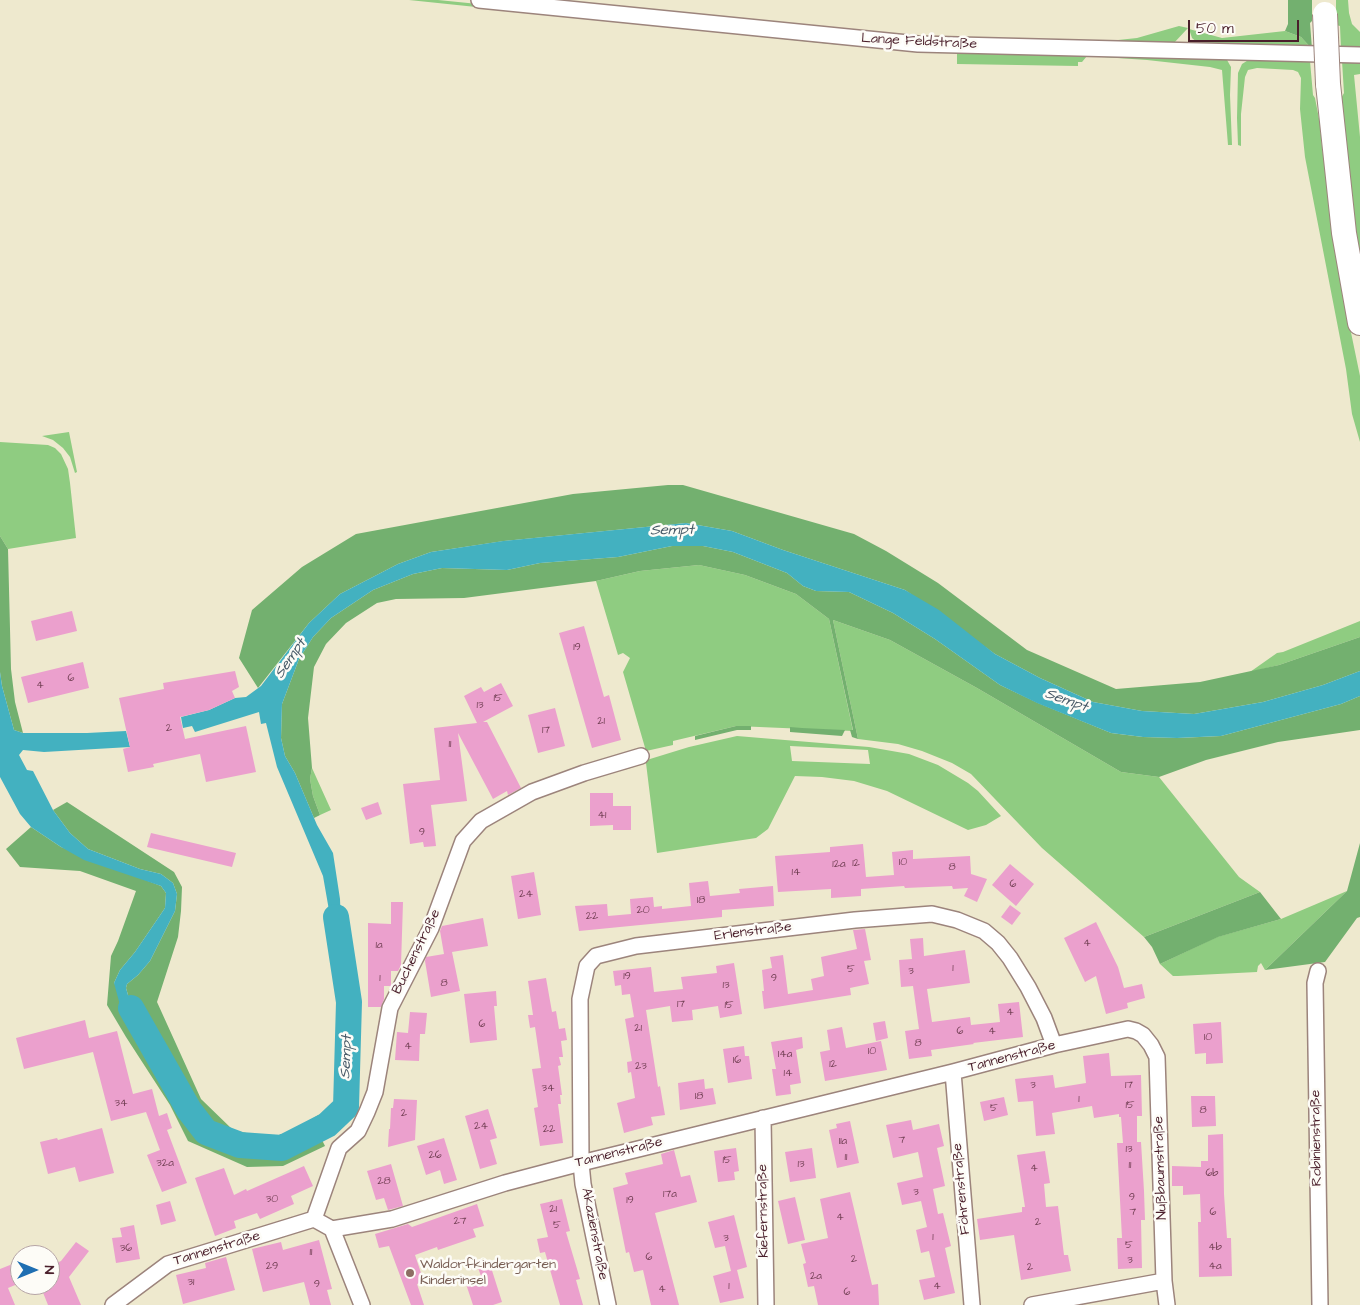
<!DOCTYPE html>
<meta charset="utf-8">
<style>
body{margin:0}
#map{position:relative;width:1360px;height:1305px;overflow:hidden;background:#eee9ce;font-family:"Architects Daughter",sans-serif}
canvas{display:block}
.north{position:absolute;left:10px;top:1245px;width:50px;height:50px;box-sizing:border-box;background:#fdfcf7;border:1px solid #b5a4a5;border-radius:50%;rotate:90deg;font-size:14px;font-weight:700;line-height:20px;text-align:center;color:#4a1f2b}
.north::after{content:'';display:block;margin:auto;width:18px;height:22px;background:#1f6fb2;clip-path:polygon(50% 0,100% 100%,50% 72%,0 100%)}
.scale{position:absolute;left:1188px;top:20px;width:111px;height:22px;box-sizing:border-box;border:2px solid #4a1f2b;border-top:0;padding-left:6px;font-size:15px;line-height:18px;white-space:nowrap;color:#4a1f2b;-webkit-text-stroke:4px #fdfcf7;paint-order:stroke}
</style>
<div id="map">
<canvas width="1360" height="1305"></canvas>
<div class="north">N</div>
<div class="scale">50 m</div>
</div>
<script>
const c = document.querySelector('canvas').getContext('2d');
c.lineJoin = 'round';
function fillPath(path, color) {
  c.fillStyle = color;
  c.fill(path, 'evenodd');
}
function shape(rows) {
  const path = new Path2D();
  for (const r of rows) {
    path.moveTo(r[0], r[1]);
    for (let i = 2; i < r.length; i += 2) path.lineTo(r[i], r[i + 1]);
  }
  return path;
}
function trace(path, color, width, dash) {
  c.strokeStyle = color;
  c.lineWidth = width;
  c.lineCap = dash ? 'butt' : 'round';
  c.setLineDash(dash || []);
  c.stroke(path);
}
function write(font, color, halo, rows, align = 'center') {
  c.font = font + ' "Architects Daughter",sans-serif';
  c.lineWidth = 5;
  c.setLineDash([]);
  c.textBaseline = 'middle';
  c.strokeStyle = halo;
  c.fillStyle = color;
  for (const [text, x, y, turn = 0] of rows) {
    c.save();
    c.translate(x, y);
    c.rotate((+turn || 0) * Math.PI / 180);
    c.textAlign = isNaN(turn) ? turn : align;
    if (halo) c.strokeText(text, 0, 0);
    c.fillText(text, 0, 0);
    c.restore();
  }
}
fillPath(shape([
 [409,0,438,0,658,22,1224,58,1227,60,1231,67,1230,95,1232,145,1228,145,1222,70,1210,67,1147,60,1087,56,1082,62,1078,62,1078,66,957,64,957,53,831,44],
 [1336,0,1348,0,1349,13,1352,24,1360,32,1360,49,1341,49,1340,26,1336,25],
 [1179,26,1188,28,1173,44,1099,42,1137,38],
 [1189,29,1222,38,1285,31,1301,37,1312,49,1200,45,1192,38],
 [1250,59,1310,61,1313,95,1315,98,1320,124,1322,147,1342,289,1360,376,1360,442,1352,414,1346,369,1305,157,1300,109,1301,78,1298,72,1293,70,1257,68,1248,70,1245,77,1241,114,1241,146,1238,145,1237,118,1238,73,1242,64],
 [1342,61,1360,61,1360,74,1354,75,1360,137,1360,275,1340,100,1344,93],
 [69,432,77,472,75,473,70,457,63,448,53,440,42,436],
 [0,442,48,445,55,448,61,454,68,469,70,483,76,538,8,549,0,536],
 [699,565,745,575,796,594,829,619,853,731,736,726,673,741,673,745,646,751,623,672,630,658,623,653,618,655,596,581,640,571],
 [833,620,890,640,977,688,1121,772,1159,777,1239,877,1260,892,1144,937,1042,848,971,774,952,763,922,751,898,744,858,739],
 [1360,621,1360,637,1279,665,1250,672,1277,653,1283,652],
 [737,736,869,747,909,754,938,765,968,783,978,791,1001,816,986,825,968,830,887,791,854,781,822,777,795,776,768,829,756,838,657,853,646,763,624,770,624,767,689,747],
 [790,746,868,750,870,764,792,761],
 [312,768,331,810,320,815,313,796,310,779],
 [1347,891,1265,970,1261,963,1258,966,1257,972,1178,976,1173,976,1160,964,1217,937,1281,919]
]), '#8fcc81');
fillPath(shape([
 [1288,0,1312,0,1312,21,1310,23,1312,49,1301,37,1285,31,1288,24],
 [668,485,683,485,854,534,886,551,938,583,1027,650,1116,689,1200,682,1279,665,1360,637,1360,671,1323,685,1263,702,1194,714,1142,711,1093,702,1040,678,995,654,905,590,783,550,732,531,686,523,504,541,431,552,398,564,340,594,309,623,258,688,239,658,252,610,302,567,356,534,573,494],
 [0,536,8,549,11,669,15,702,23,733,14,730,2,686,0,672],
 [672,546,703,546,733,552,787,573,803,586,816,591,849,592,893,613,935,639,1000,685,1038,703,1111,733,1143,737,1178,738,1221,736,1341,704,1360,696,1360,730,1278,742,1206,760,1159,777,1121,772,977,688,890,640,833,620,858,739,852,737,850,730,853,730,829,619,796,594,745,575,699,565,640,571,596,581,464,598,396,599,377,603,346,623,326,644,314,667,308,718,312,768,310,779,313,796,320,815,314,818,295,773,285,756,281,738,282,704,299,659,313,637,331,618,373,590,413,574,442,568,507,570,540,563,618,557],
 [736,726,751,726,751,730,737,730,695,740,695,736],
 [790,727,802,728,845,730,842,736,790,732],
 [67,802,174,872,182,887,181,911,178,937,157,1002,201,1099,233,1130,269,1138,292,1131,320,1114,315,1126,325,1146,283,1166,247,1167,188,1141,170,1105,126,1037,107,1005,111,956,118,941,136,891,80,871,20,867,6,849,31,827,61,847,161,886,166,893,165,908,135,952,120,970,114,983,151,1035,130,1002,126,988,127,984,138,975,150,961,175,911,177,894,173,883,161,874,140,869,88,849,70,833,53,810],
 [1360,843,1360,917,1357,918,1325,962,1265,970,1347,891],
 [1260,892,1281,919,1218,937,1160,964,1152,947,1144,937]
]), '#73b06f');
fillPath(shape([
 [686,523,732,531,783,550,905,590,939,610,995,654,1040,678,1093,702,1142,711,1194,714,1263,702,1323,685,1360,671,1360,696,1341,704,1221,736,1177,738,1143,737,1111,733,1037,703,1000,685,935,639,893,613,849,592,816,591,803,586,787,573,733,552,703,546,672,546,618,557,540,563,507,570,442,568,413,574,373,590,331,618,313,637,299,659,282,704,281,738,285,756,295,773,317,825,333,853,340,899,342,953,334,939,323,876,277,767,266,723,261,724,259,712,195,732,192,726,183,728,181,717,209,710,235,698,246,697,261,686,309,623,340,594,398,564,431,552,503,541],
 [0,672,2,686,14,730,23,733,87,733,126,731,130,747,44,752,23,750,19,755,27,770,33,771,53,810,70,833,88,849,140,869,161,874,173,883,177,894,175,911,150,961,138,975,127,984,126,988,130,1002,151,1035,145,1040,120,1005,114,983,120,970,135,952,165,908,166,893,161,886,84,860,61,847,31,827,20,814,0,777]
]), '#43b1c0');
trace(shape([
 [131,1008,189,1110,206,1132,240,1145,282,1148,327,1125,346,1107,349,1002,336,917]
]), '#43b1c0', 26);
fillPath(shape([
 [72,611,77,631,36,641,31,621],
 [584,626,604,697,609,695,621,740,592,748,559,633],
 [83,662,89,688,28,703,21,677],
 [235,671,239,687,232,691,235,698,209,710,180,717,185,739,246,726,256,772,206,782,200,754,153,764,154,767,128,772,123,749,130,747,119,698,164,689,163,683],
 [501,683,513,706,483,722,487,722,521,788,508,795,507,791,493,799,458,733,467,801,431,805,436,846,424,847,423,842,410,844,403,784,440,780,434,728,477,723,464,696,481,687,484,692],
 [555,708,565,746,538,753,528,715],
 [590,793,613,793,613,806,631,806,631,830,613,830,613,825,590,826],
 [378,802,382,814,366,820,361,808],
 [151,833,236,853,232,867,147,847],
 [863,844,866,877,894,875,892,852,913,850,913,859,970,856,971,874,987,879,977,902,964,896,968,888,953,889,952,886,905,888,904,886,861,889,861,896,831,898,831,889,778,892,775,856,830,852,830,847],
 [1010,864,1034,884,1016,906,992,885],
 [534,872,541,915,518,919,511,876],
 [708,881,710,896,740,893,739,889,773,886,774,906,722,910,722,917,579,931,575,906,607,904,608,916,631,914,630,899,653,897,654,907,662,906,662,909,691,906,689,883],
 [391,902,403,902,401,965,398,971,391,971,391,986,384,986,384,999,381,1007,368,1007,368,923,391,924],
 [1010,905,1021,913,1012,925,1001,917],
 [483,918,488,946,452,952,460,991,431,997,425,961,426,957,444,954,440,931,442,926],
 [1096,922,1118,967,1124,988,1142,984,1145,998,1127,1003,1128,1008,1106,1014,1096,976,1085,982,1064,938],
 [865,929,871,960,864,961,869,984,850,988,851,995,764,1009,762,991,764,991,762,970,772,968,770,957,783,955,788,994,813,990,811,979,824,976,821,957,857,949,853,930],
 [923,938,924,956,965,950,970,983,927,989,932,1022,970,1017,971,1025,1000,1022,998,1004,1019,1002,1023,1037,973,1043,974,1044,931,1050,932,1056,909,1059,905,1031,919,1029,913,986,901,987,899,960,912,959,910,939],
 [734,963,742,1014,720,1018,718,1006,692,1010,693,1020,672,1022,670,1006,646,1010,658,1087,660,1086,665,1115,651,1117,653,1125,624,1133,617,1103,635,1098,631,1072,628,1073,627,1062,632,1061,625,1019,634,1017,630,994,622,995,621,985,615,986,613,971,651,967,654,992,683,989,681,977,717,973,716,966],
 [546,978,552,1012,556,1011,559,1029,565,1028,567,1040,561,1041,563,1057,559,1057,561,1065,558,1066,562,1095,560,1095,561,1104,558,1104,563,1143,540,1146,534,1108,538,1107,532,1069,541,1068,535,1027,530,1028,528,1015,533,1015,528,981],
 [496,991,497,1006,494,1006,497,1040,470,1043,464,994],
 [410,1012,427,1013,425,1034,420,1034,419,1061,395,1060,397,1032,408,1033],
 [85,1020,89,1038,117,1031,133,1094,152,1089,159,1116,167,1113,172,1128,167,1130,187,1183,162,1192,147,1155,160,1150,146,1112,111,1121,93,1052,24,1069,16,1038],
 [885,1021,888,1038,876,1041,873,1023],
 [1221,1022,1223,1063,1206,1064,1206,1053,1195,1054,1193,1024],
 [842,1027,846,1048,881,1041,887,1070,825,1081,820,1052,830,1050,827,1030],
 [802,1037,803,1048,796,1050,801,1083,790,1085,791,1094,776,1096,772,1069,776,1069,771,1042],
 [744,1046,745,1056,749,1056,752,1079,728,1083,723,1049],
 [1109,1053,1111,1076,1141,1075,1142,1116,1137,1116,1137,1142,1141,1142,1144,1191,1145,1220,1141,1220,1142,1268,1118,1269,1117,1238,1122,1238,1117,1143,1123,1143,1121,1117,1119,1117,1119,1114,1094,1118,1092,1106,1052,1113,1055,1134,1036,1136,1033,1101,1018,1102,1015,1079,1053,1075,1055,1088,1086,1083,1083,1056],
 [704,1079,705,1089,713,1088,716,1104,680,1110,678,1083],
 [1191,1096,1215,1096,1216,1126,1192,1127],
 [1004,1097,1008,1115,984,1121,980,1102],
 [394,1099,417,1100,415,1140,388,1147,389,1129,390,1129,391,1108,393,1108],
 [488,1109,497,1138,490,1140,497,1164,480,1169,465,1116],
 [911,1120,913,1130,939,1124,944,1146,937,1148,945,1186,933,1189,938,1214,943,1213,951,1246,945,1248,955,1293,924,1300,919,1280,935,1277,929,1251,921,1253,916,1230,927,1227,921,1201,902,1205,897,1183,923,1177,918,1152,893,1158,886,1125],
 [850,1121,859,1163,837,1168,829,1130,837,1128,836,1124],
 [102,1128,114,1173,79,1182,75,1167,48,1174,40,1142,57,1138,58,1140],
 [1223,1134,1224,1194,1227,1238,1231,1238,1232,1276,1199,1277,1198,1222,1201,1222,1200,1194,1183,1195,1183,1186,1172,1186,1172,1166,1201,1167,1201,1161,1208,1161,1208,1135],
 [444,1138,457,1180,444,1184,440,1170,426,1175,417,1146],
 [736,1148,739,1171,734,1172,735,1180,718,1182,714,1151],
 [812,1148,816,1178,790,1182,785,1152],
 [674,1150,681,1177,690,1175,697,1202,655,1213,679,1305,651,1305,643,1270,634,1272,629,1252,626,1253,613,1188,628,1184,625,1173,663,1164,661,1154],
 [1045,1151,1050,1183,1044,1184,1046,1207,1058,1206,1064,1255,1068,1255,1071,1271,1021,1280,1014,1235,980,1240,977,1219,1022,1212,1022,1207,1025,1207,1017,1155],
 [391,1164,403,1206,388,1210,384,1198,376,1200,367,1171],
 [304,1166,313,1186,291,1196,294,1204,260,1219,257,1213,234,1221,236,1228,215,1236,195,1178,224,1168,234,1195,246,1189,247,1191],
 [850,1192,872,1285,878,1284,879,1305,818,1305,814,1286,808,1287,803,1264,806,1263,801,1244,828,1238,820,1199],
 [795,1197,805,1240,788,1244,778,1201],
 [562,1199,570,1231,566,1232,580,1279,576,1280,583,1305,560,1305,545,1252,540,1253,537,1239,548,1237,540,1204],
 [170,1201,176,1221,161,1225,156,1205],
 [477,1204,484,1226,473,1229,476,1237,438,1250,437,1247,415,1255,424,1282,417,1284,424,1305,411,1305,389,1246,379,1248,375,1234,408,1224,412,1227],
 [734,1215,747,1267,737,1270,744,1298,720,1303,713,1276,731,1271,725,1246,715,1248,708,1222],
 [134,1225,140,1259,116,1263,112,1238,122,1237,120,1228],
 [319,1240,332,1289,327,1290,331,1305,310,1305,304,1282,263,1292,252,1249,281,1242,283,1250],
 [76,1242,89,1251,69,1277,81,1305,48,1305,40,1285,50,1285,50,1266,61,1261],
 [226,1257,235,1290,183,1304,176,1275,206,1268,205,1263],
 [20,1261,20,1283,8,1288,15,1305,0,1305,0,1269],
 [489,1261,502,1302,493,1305,473,1305,465,1281,481,1276,477,1265]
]), '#eba0cd');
const street = shape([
 [479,0,918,44,1360,55],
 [1318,971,1315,983,1320,1305],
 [953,1072,972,1305],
 [763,1118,766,1305],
 [314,1219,339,1148,358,1131,367,1112,375,1092,390,1008,431,928,463,841,481,821,532,792,584,773,641,756],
 [332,1229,362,1305],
 [113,1305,168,1264,314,1219,332,1229,392,1219,505,1183,581,1163,953,1072,1054,1045,1128,1029,1136,1031,1143,1035,1151,1045,1157,1057,1164,1281,1167,1305],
 [608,1305,583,1184,581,1163,580,999,587,966,596,956,636,946,855,920,932,914,957,920,984,931,998,943,1010,958,1028,987,1044,1018,1054,1045],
 [1032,1305,1164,1281]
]);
const primary = shape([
 [1328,84,1344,233,1360,323]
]);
trace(street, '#9c847c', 18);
trace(primary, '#9c847c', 26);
trace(street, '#fff', 15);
trace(primary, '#fff', 24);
const primaryBridge = shape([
 [1325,14,1328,84]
]);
trace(primaryBridge, '#9c847c', 26, []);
trace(primaryBridge, '#fff', 24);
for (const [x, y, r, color] of [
 [410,1273,5,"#8d6e63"]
]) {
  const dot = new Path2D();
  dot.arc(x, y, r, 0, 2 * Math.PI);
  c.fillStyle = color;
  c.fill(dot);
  trace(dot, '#fdfcf7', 2);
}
write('11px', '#723f54', null, [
 ["19",577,648],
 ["6",71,679],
 ["4",40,686],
 ["15",498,699],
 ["13",480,706],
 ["21",601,722],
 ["2",169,729],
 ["17",546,731],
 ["11",450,745],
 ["41",602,816],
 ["9",422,833],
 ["10",903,863],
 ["12",856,864],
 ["12a",839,865],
 ["8",952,868],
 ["14",796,873],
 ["6",1013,885],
 ["24",526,895],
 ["18",701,901],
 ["20",643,911],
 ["22",592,917],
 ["4",1087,944],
 ["1a",379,946],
 ["1",953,969],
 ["5",851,970],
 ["3",911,972],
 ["19",627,977],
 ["1",380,979],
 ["9",774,979],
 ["8",444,984],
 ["13",726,986],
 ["17",681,1005],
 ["15",729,1006],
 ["4",1010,1013],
 ["6",482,1025],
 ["21",638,1029],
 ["6",960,1032],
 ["4",992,1032],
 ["10",1208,1038],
 ["8",918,1044],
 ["4",408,1047],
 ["10",872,1052],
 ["14a",785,1055],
 ["16",737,1061],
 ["12",833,1065],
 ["23",641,1067],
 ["14",788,1074],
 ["3",1033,1086],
 ["17",1129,1086],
 ["34",548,1089],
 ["18",699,1097],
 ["1",1079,1100],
 ["34",121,1104],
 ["15",1130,1106],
 ["5",994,1109],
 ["8",1203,1111],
 ["2",404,1114],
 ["24",481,1127],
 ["22",549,1130],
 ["7",902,1141],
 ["11a",843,1142],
 ["13",1129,1150],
 ["26",435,1156],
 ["11",846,1158],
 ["15",727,1161],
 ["32a",165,1164],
 ["13",801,1165],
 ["11",1130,1166],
 ["4",1034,1169],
 ["6b",1212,1174],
 ["28",384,1182],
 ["3",916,1193],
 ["17a",670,1195],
 ["9",1132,1198],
 ["30",272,1200],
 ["19",630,1201],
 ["21",553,1210],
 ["7",1133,1213],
 ["6",1213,1213],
 ["4",840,1218],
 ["27",460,1222],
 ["2",1038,1223],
 ["5",557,1226],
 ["1",933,1238],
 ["3",726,1239],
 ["5",1129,1246],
 ["4b",1215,1248],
 ["36",126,1249],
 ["11",311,1253],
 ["6",649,1258],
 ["2",854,1260],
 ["3",1130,1261],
 ["29",272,1267],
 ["4a",1215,1267],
 ["2",1030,1268],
 ["2a",816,1277],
 ["31",191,1283],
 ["9",317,1285],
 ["1",729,1287],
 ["4",937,1287],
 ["4",662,1290],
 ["6",847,1293]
]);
write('14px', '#4a1f2b', '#fdfcf7', [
 ["Lange Feldstraße",919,42,3],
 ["Erlenstraße",753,932,-7],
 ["Buchenstraße",417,952,-64],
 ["Tannenstraße",1012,1057,-15],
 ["Robinienstraße",1317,1138,-91],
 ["Tannenstraße",619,1153,-14],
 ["Nußbaumstraße",1161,1168,-92],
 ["Föhrenstraße",962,1189,-95],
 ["Kiefernstraße",764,1211,-91],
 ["Akazienstraße",594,1234,79],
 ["Tannenstraße",217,1249,-17]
]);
write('14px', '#785e54', '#fdfcf7', [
 ["Waldorfkindergarten",420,1265],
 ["Kinderinsel",420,1281]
], 'left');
write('italic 15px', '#475967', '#fdfcf7', [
 ["Sempt",672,531,-1],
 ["Sempt",291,659,-56],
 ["Sempt",1066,701,19],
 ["Sempt",347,1057,-88]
]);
</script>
